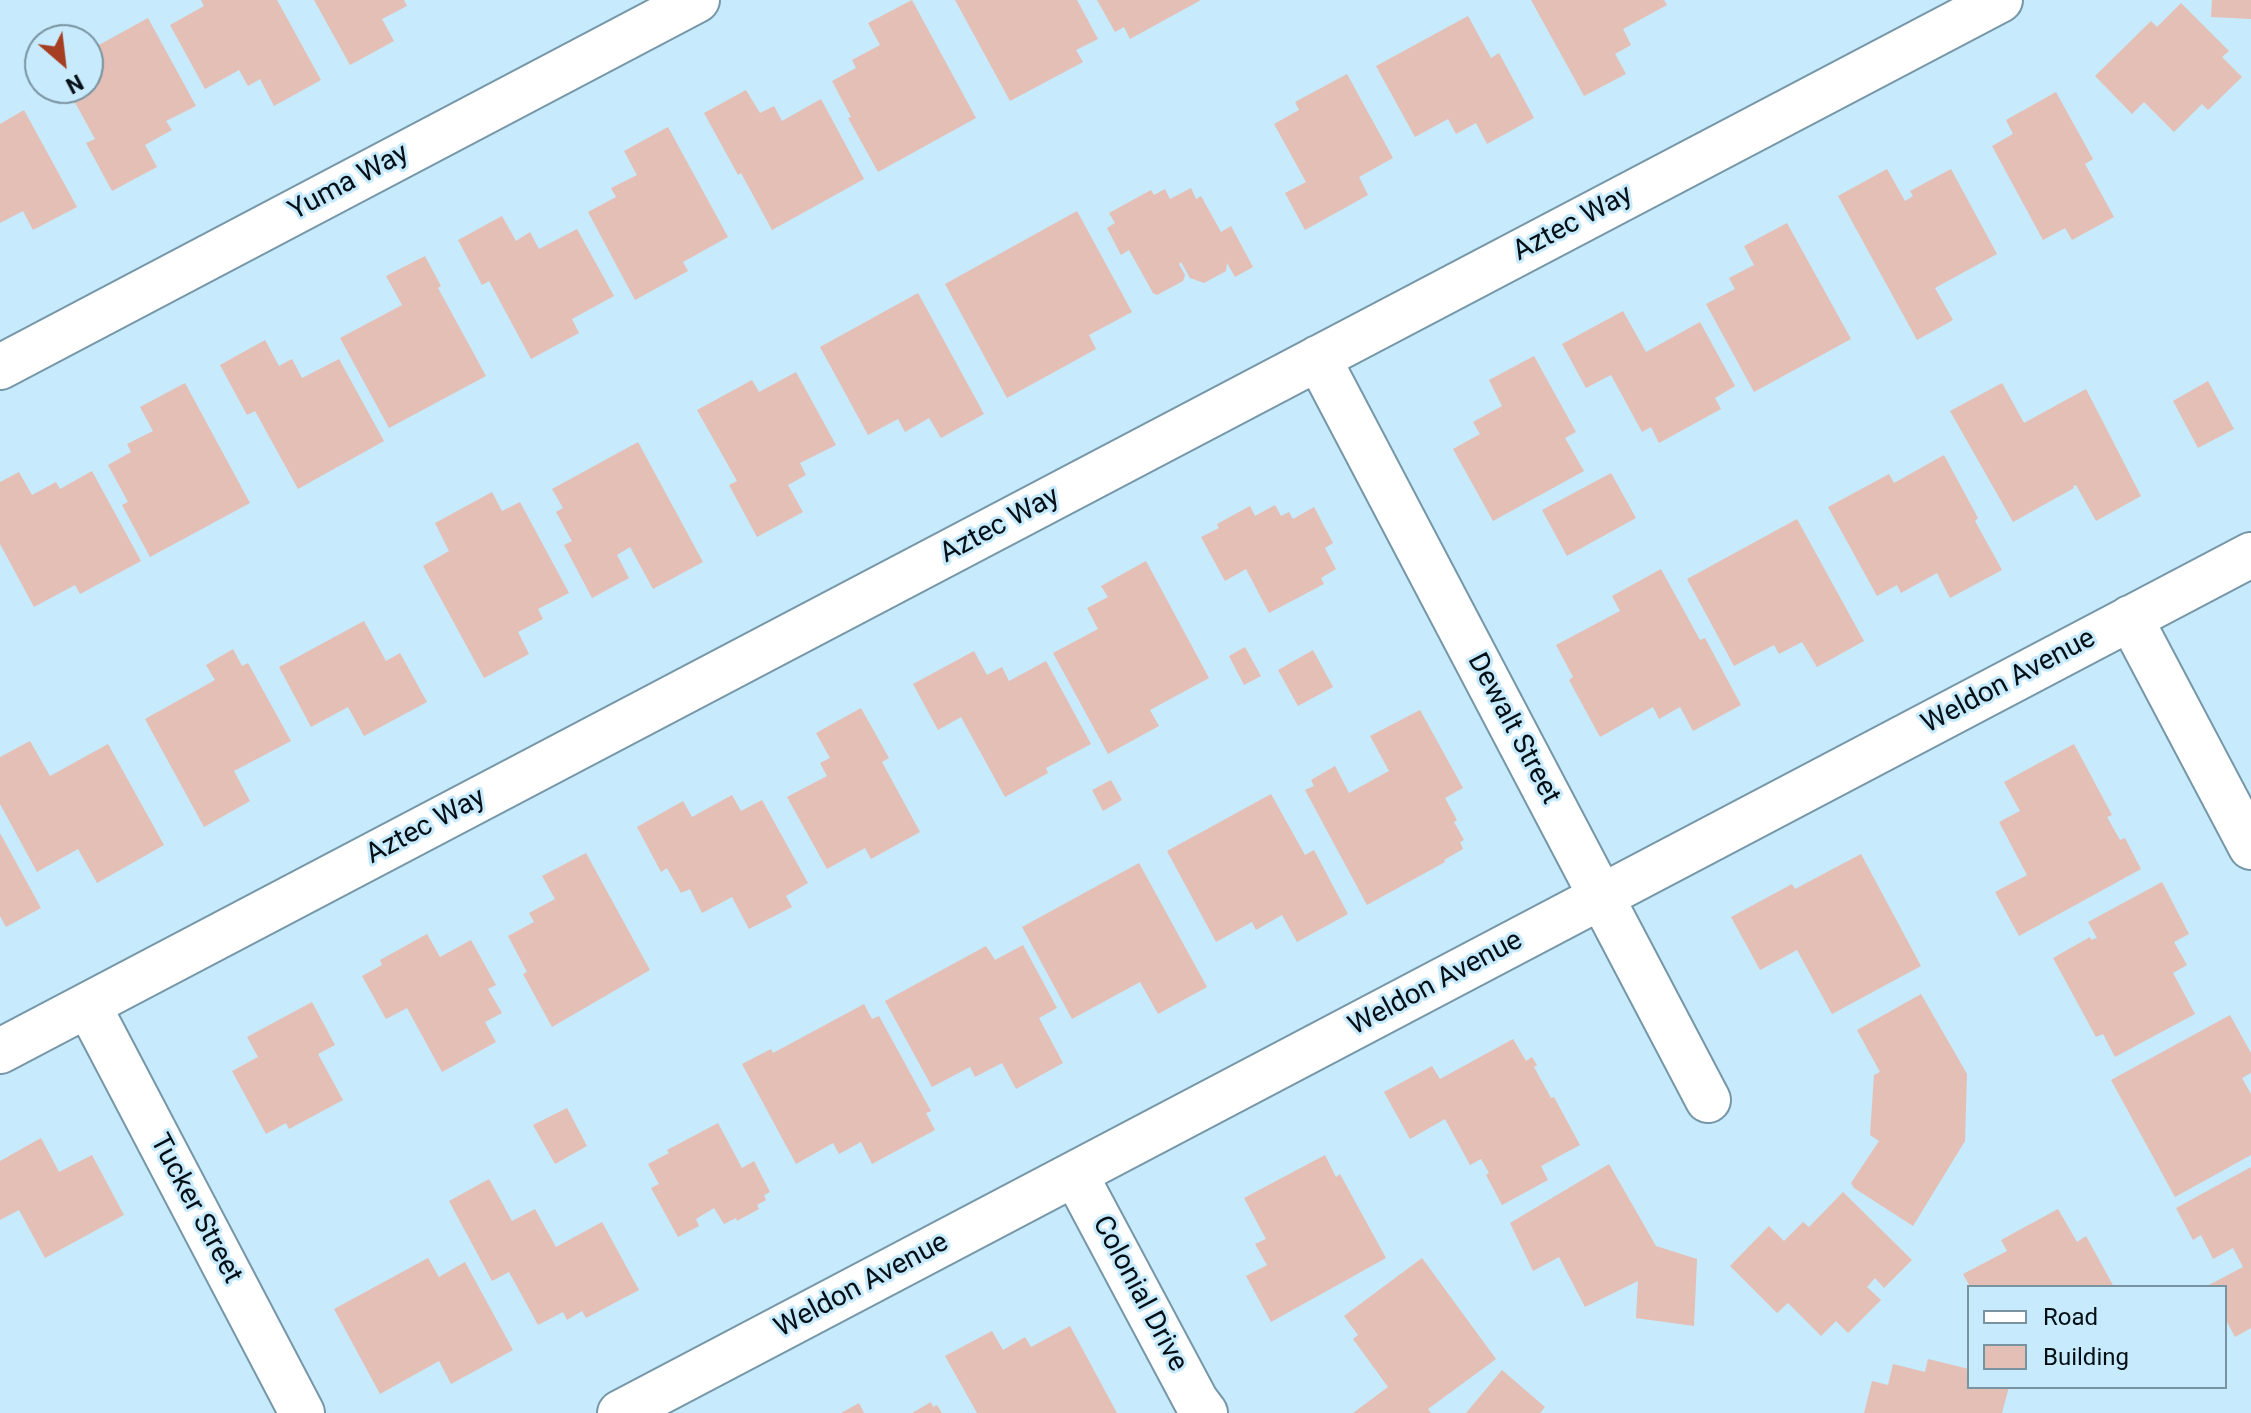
<!DOCTYPE html>
<style>
body{margin:0}
#map{position:relative;width:2251px;height:1413px;overflow:hidden;background:#c7eafc;font-family:Roboto,sans-serif}
canvas{display:block}
.legend{position:absolute;left:1967px;top:1285px;width:260px;height:104px;box-sizing:border-box;background:#c7eafc;border:2px solid #7993a0;margin:0;padding:10px 14px;list-style:none;font-size:24px;color:#041016}
.legend li{display:flex;align-items:center;gap:16px;height:40px}
.legend b{width:40px;border:2px solid #7993a0}
.north{position:absolute;left:24px;top:24px;width:80px;height:80px;box-sizing:border-box;background:#c7eafc;border:2px solid #7993a0;border-radius:50%;rotate:152deg;font-size:22px;font-weight:700;line-height:32px;text-align:center;color:#041016}
.north::after{content:'';display:block;margin:auto;width:28px;height:36px;background:#a63e21;clip-path:polygon(50% 0,100% 100%,50% 72%,0 100%)}
</style>
<div id="map">
<canvas width="2251" height="1413"></canvas>
<ul class="legend">
<li><b style="height:10px;background:#fff"></b>Road</li>
<li><b style="height:22px;background:#e4bfb5"></b>Building</li>
</ul>
<div class="north">N</div>
</div>
<script>
const c = document.querySelector('canvas').getContext('2d');
c.lineJoin = 'round';
function fillPath(path, color) {
  c.fillStyle = color;
  c.fill(path, 'evenodd');
}
function shape(rows) {
  const path = new Path2D();
  for (const r of rows) {
    path.moveTo(r[0], r[1]);
    for (let i = 2; i < r.length; i += 2) path.lineTo(r[i], r[i + 1]);
  }
  return path;
}
function trace(path, color, width, dash) {
  c.strokeStyle = color;
  c.lineWidth = width;
  c.lineCap = dash ? 'butt' : 'round';
  c.setLineDash(dash || []);
  c.stroke(path);
}
function write(font, color, halo, rows, align = 'center') {
  c.font = font + ' Roboto,sans-serif';
  c.lineWidth = 6;
  c.setLineDash([]);
  c.textBaseline = 'middle';
  c.strokeStyle = halo;
  c.fillStyle = color;
  for (const [text, x, y, turn = 0] of rows) {
    c.save();
    c.translate(x, y);
    c.rotate((+turn || 0) * Math.PI / 180);
    c.textAlign = isNaN(turn) ? turn : align;
    if (halo) c.strokeText(text, 0, 0);
    c.fillText(text, 0, 0);
    c.restore();
  }
}
fillPath(shape([
 [201,0,277,0,321,80,274,106,260,79,248,86,239,70,205,89,170,25,204,6],
 [314,0,404,0,407,6,382,19,394,41,350,65],
 [912,0,976,118,878,172,848,118,851,117,832,81,856,68,852,60,880,45,868,23],
 [955,0,1077,0,1098,39,1076,50,1083,62,1010,101],
 [1097,0,1201,0,1130,39,1124,27,1115,32],
 [1531,0,1664,0,1667,5,1623,29,1631,45,1615,54,1626,74,1584,96],
 [2212,0,2251,0,2251,19,2211,17],
 [2181,3,2229,51,2222,57,2242,77,2208,110,2202,104,2174,132,2144,102,2132,114,2095,76,2151,21,2157,27],
 [1468,16,1491,58,1499,53,1534,118,1487,144,1476,123,1456,134,1448,119,1415,137,1376,66],
 [148,18,196,106,166,121,172,130,145,145,157,167,112,191,86,143,95,139,67,88,88,88,88,51],
 [1347,74,1393,158,1359,177,1368,195,1305,230,1285,193,1306,182,1274,124,1299,110,1295,102],
 [746,90,760,113,774,106,782,121,821,99,864,179,772,230,741,173,738,175,704,113],
 [2056,92,2093,159,2085,164,2114,217,2072,240,2065,228,2043,240,1992,146,2013,134,2006,120],
 [24,110,77,207,33,230,23,211,0,223,0,124],
 [668,127,728,237,683,262,688,271,635,300,588,212,616,197,611,188,637,175,624,151],
 [1887,169,1905,201,1913,196,1910,191,1951,169,1997,254,1935,288,1953,320,1917,340,1838,196],
 [1191,188,1196,199,1201,196,1221,232,1231,226,1253,267,1235,277,1227,263,1226,271,1204,283,1190,278,1181,262,1179,264,1185,275,1183,281,1157,295,1153,293,1129,250,1121,255,1107,228,1115,223,1109,213,1151,190,1154,195,1165,189,1170,199],
 [1077,211,1132,312,1089,335,1096,349,1007,398,945,284],
 [502,216,516,241,530,232,539,249,577,229,614,296,572,319,579,333,531,359,489,281,482,285,458,240],
 [1787,223,1851,339,1754,392,1706,304,1735,289,1729,278,1754,265,1744,246],
 [425,256,441,286,438,288,486,376,389,428,340,338,402,305,386,276],
 [918,293,984,414,941,438,929,418,905,432,898,419,868,435,820,347],
 [1623,311,1646,352,1700,322,1735,386,1715,398,1721,409,1659,443,1651,427,1642,432,1611,375,1586,388,1562,344],
 [265,340,279,366,292,359,302,378,339,359,384,441,298,489,255,411,247,415,220,365],
 [1534,356,1576,432,1565,438,1584,471,1493,521,1453,449,1480,434,1473,422,1502,406,1489,380],
 [796,372,836,445,800,463,806,475,788,485,803,512,757,537,729,485,737,481,697,410,752,380,759,392],
 [2208,381,2234,429,2198,448,2173,401],
 [185,383,250,503,150,557,122,505,128,502,108,465,131,452,127,444,153,431,140,407],
 [2002,383,2024,423,2086,389,2141,496,2096,521,2076,485,2073,486,2074,488,2013,522,1950,411],
 [638,442,703,562,653,589,630,547,617,555,629,578,592,598,564,545,572,541,556,512,563,508,552,489],
 [1944,455,1978,518,1975,521,2002,570,1950,598,1937,573,1901,593,1897,585,1877,596,1828,507,1889,474,1894,483],
 [92,471,141,561,80,594,75,585,34,607,0,544,0,482,19,472,32,495,56,482,60,489],
 [1611,473,1636,518,1567,556,1542,510],
 [492,492,502,511,520,502,569,593,538,609,543,619,518,632,529,654,484,678,423,566,449,551,435,523],
 [1275,505,1281,516,1289,512,1293,519,1314,507,1333,543,1325,548,1336,569,1321,578,1324,584,1269,613,1246,569,1225,581,1201,537,1219,528,1217,524,1250,506,1255,516],
 [1797,519,1864,641,1817,667,1802,642,1779,654,1774,645,1734,666,1687,579],
 [1146,561,1209,678,1150,710,1159,726,1108,754,1053,653,1098,629,1087,608,1108,597,1101,586],
 [1661,569,1700,640,1705,638,1741,705,1693,731,1680,707,1659,719,1653,707,1600,737,1569,680,1573,677,1556,645,1620,611,1612,596],
 [364,621,386,661,400,653,427,702,364,736,348,707,311,727,279,667],
 [1245,647,1261,676,1244,685,1229,656],
 [233,649,242,666,248,663,291,741,234,771,250,801,204,827,145,719,215,680,206,665],
 [1313,650,1333,687,1298,706,1278,670],
 [974,651,987,675,1002,667,1009,681,1046,661,1091,744,1046,768,1048,773,1005,797,961,717,938,730,913,684],
 [861,708,889,758,882,762,920,832,871,859,865,848,827,869,787,797,827,776,820,763,830,758,816,733],
 [1420,710,1463,788,1445,798,1457,820,1454,822,1464,840,1460,842,1463,849,1444,860,1445,862,1367,905,1305,790,1314,786,1311,780,1335,766,1349,793,1389,771,1370,736],
 [30,741,50,776,108,744,164,845,97,883,78,849,37,872,0,804,0,757],
 [2074,744,2112,815,2107,817,2120,840,2125,838,2141,869,2019,936,1995,892,2027,875,1999,822,2020,811,2004,782],
 [1111,780,1122,800,1103,811,1092,790],
 [1271,794,1305,855,1314,850,1348,914,1297,942,1282,915,1256,930,1252,922,1216,942,1167,851],
 [732,795,741,811,762,800,808,883,786,896,792,907,749,929,732,897,702,913,690,889,681,893,667,868,661,872,637,827,683,801,692,817],
 [0,833,41,908,6,927,0,916],
 [586,853,650,970,552,1027,523,974,527,972,508,936,534,922,529,913,555,899,542,876],
 [1861,854,1921,966,1832,1014,1797,950,1760,970,1731,917,1792,884,1795,889],
 [1139,863,1207,987,1158,1014,1140,982,1072,1019,1022,927],
 [2162,882,2189,934,2174,942,2187,965,2173,973,2195,1014,2115,1057,2103,1034,2096,1037,2053,958,2090,937,2091,940,2097,938,2088,922],
 [427,934,440,957,471,940,496,985,488,989,502,1013,485,1022,496,1042,442,1072,407,1008,386,1019,362,976,382,965,380,960],
 [1023,945,1057,1008,1039,1018,1063,1063,1016,1089,1002,1063,975,1077,970,1067,932,1087,885,1001,986,946,995,960],
 [1921,994,1967,1074,1965,1141,1913,1226,1854,1188,1851,1183,1879,1141,1870,1135,1874,1075,1880,1072,1857,1030],
 [312,1002,335,1045,318,1054,343,1100,289,1129,286,1123,266,1134,232,1071,258,1057,247,1037],
 [864,1004,872,1019,879,1016,931,1111,926,1113,935,1130,872,1164,861,1142,839,1154,833,1143,796,1164,742,1064,771,1049,773,1053],
 [2230,1015,2251,1053,2251,1073,2242,1078,2251,1094,2251,1155,2175,1197,2111,1080],
 [1513,1039,1526,1061,1532,1057,1537,1065,1534,1067,1551,1098,1554,1097,1580,1145,1541,1166,1548,1180,1502,1205,1486,1175,1489,1173,1481,1159,1470,1165,1445,1119,1410,1139,1384,1092,1432,1066,1440,1079],
 [567,1108,587,1146,555,1164,533,1125],
 [718,1123,742,1168,754,1161,770,1192,764,1195,766,1200,757,1205,759,1209,737,1221,736,1218,724,1224,714,1208,696,1219,699,1226,678,1237,651,1188,659,1184,648,1164,669,1153,667,1150],
 [41,1138,59,1172,92,1155,124,1215,45,1258,19,1210,0,1220,0,1161],
 [1325,1155,1336,1177,1340,1174,1386,1258,1271,1322,1246,1276,1267,1265,1255,1244,1266,1239,1244,1198],
 [1609,1164,1656,1246,1697,1259,1694,1326,1636,1318,1638,1281,1585,1307,1559,1257,1533,1271,1510,1223],
 [2251,1167,2251,1328,2235,1337,2225,1318,2225,1287,2205,1287,2243,1267,2233,1248,2213,1259,2201,1235,2193,1240,2176,1208],
 [489,1179,512,1221,535,1209,556,1247,602,1222,639,1290,586,1318,582,1311,567,1320,563,1312,538,1325,509,1272,492,1281,449,1201],
 [1843,1192,1912,1260,1884,1288,1875,1278,1867,1287,1881,1300,1848,1333,1836,1321,1821,1336,1788,1303,1777,1313,1730,1266,1769,1226,1784,1241,1803,1222,1809,1227],
 [2058,1209,2077,1242,2086,1236,2114,1287,1970,1287,1963,1274,2007,1251,2001,1240],
 [428,1258,439,1277,465,1262,513,1350,451,1384,439,1361,380,1394,334,1309],
 [1422,1258,1496,1359,1428,1409,1431,1413,1353,1413,1388,1387,1353,1339,1358,1335,1344,1316],
 [1070,1326,1117,1413,977,1413,945,1356,992,1331,1003,1350,1025,1337,1031,1347],
 [1928,1359,1969,1369,1969,1387,2009,1387,2002,1413,1864,1413,1872,1381,1888,1385,1893,1364,1925,1372],
 [1502,1370,1545,1407,1540,1413,1466,1413],
 [931,1402,933,1407,937,1405,942,1413,912,1413],
 [859,1403,864,1413,841,1413]
]), '#e4bfb5');
const minor = shape([
 [1318,358,1708,1100],
 [0,367,697,0],
 [2130,618,2251,847],
 [88,1005,302,1413],
 [0,1051,2000,0],
 [1075,1174,1196,1401,1205,1413],
 [620,1413,2251,555]
]);
trace(minor, '#7697a8', 48);
trace(minor, '#fff', 44);
write('28px', '#041016', '#c7eafc', [
 ["Yuma Way",349,183,-28],
 ["Aztec Way",1573,224,-28],
 ["Aztec Way",1000,526,-28],
 ["Weldon Avenue",2009,682,-28],
 ["Dewalt Street",1513,729,62],
 ["Aztec Way",426,827,-28],
 ["Weldon Avenue",1436,984,-28],
 ["Tucker Street",195,1209,62],
 ["Weldon Avenue",862,1286,-28],
 ["Colonial Drive",1139,1294,62]
]);
</script>
